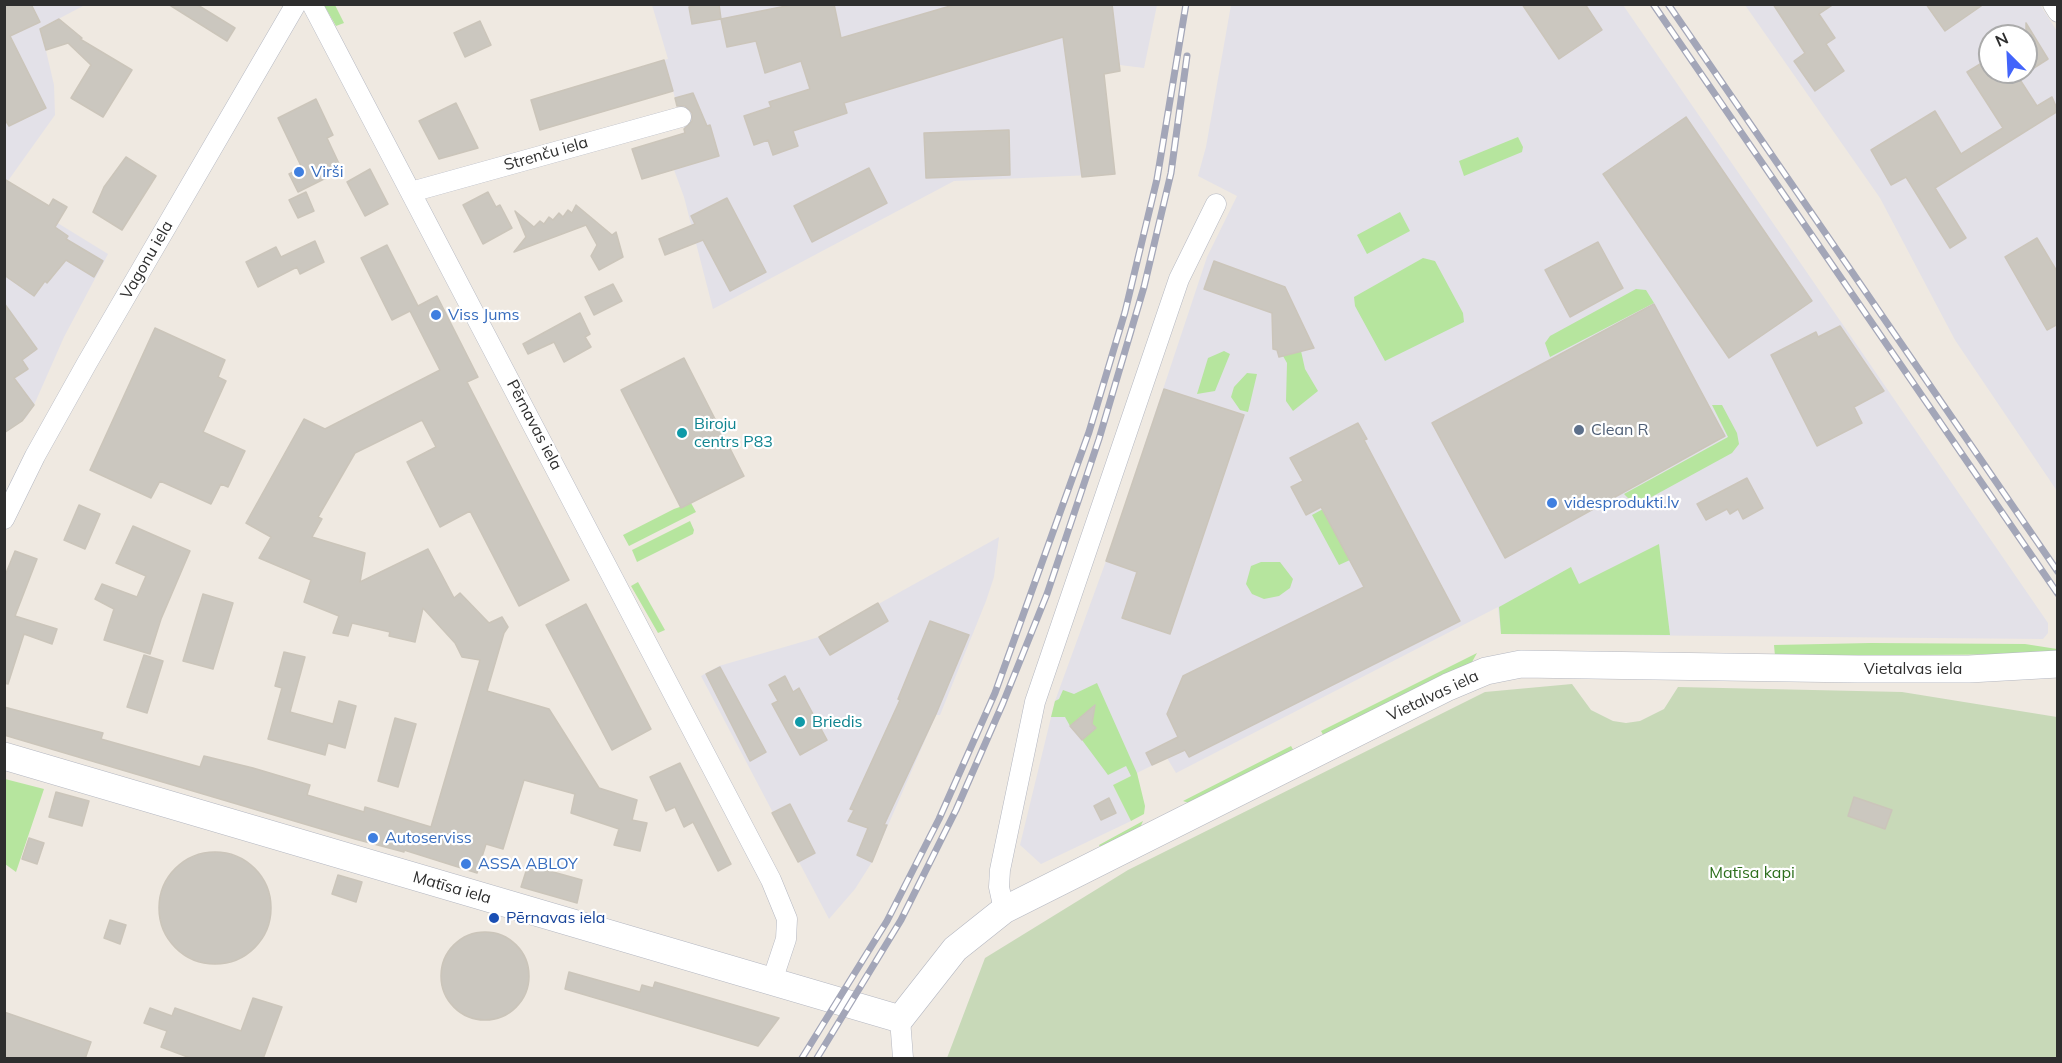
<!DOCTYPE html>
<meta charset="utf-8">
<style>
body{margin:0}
#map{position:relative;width:2062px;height:1063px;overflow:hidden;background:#efe9e1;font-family:Mulish,sans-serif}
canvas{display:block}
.frame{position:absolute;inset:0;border:6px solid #2e2e2e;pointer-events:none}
.north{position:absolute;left:1978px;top:24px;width:60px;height:60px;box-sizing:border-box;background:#fff;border:2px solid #ababab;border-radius:50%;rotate:336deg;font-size:16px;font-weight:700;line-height:24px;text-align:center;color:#2e2e2e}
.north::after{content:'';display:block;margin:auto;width:21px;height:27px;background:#4264fb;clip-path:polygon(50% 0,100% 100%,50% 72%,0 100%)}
</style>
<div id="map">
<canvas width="2062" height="1063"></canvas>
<div class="frame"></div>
<div class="north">N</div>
</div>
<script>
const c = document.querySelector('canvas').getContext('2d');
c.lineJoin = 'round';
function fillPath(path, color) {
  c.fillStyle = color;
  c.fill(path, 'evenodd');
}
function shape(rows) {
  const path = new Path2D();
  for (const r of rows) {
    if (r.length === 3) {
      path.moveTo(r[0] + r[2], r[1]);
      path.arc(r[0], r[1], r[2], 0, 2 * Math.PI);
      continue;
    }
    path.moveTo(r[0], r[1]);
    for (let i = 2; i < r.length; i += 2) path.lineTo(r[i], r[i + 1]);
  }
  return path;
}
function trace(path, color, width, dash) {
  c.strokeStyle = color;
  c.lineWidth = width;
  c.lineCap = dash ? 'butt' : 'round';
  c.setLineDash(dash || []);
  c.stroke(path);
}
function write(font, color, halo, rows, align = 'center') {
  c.font = font + ' Mulish,sans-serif';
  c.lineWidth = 4.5;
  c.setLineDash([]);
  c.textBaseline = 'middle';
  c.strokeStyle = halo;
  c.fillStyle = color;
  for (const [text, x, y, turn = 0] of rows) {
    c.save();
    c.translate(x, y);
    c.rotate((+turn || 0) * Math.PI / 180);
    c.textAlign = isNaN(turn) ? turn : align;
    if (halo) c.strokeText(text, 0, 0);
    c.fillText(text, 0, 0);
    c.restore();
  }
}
fillPath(shape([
 [5,5,85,5,41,28,47,40,44,42,54,85,55,115,5,185],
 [652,5,1157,5,1144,68,1120,65,1120,71,1104,74,1115,174,954,181,713,309,684,197,663,140,685,132,664,60,668,59],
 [1231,5,1623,5,2048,623,2048,633,2043,639,1501,634,1498,607,1176,773,1167,758,1113,785,1131,821,1041,864,1020,845,1055,701,1106,561,1207,257,1237,196,1198,176,1206,147],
 [1745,5,2040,5,2057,31,2057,491,1955,340,1880,198],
 [1990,36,2026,36,2026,72,1990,72],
 [4,190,108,254,64,337,34,405,26,418,5,433],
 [999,537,994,577,986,601,940,715,936,715,872,862,855,889,829,919,701,676,719,666,819,637]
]), '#e3e1e8');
fillPath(shape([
 [324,5,335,5,344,23,336,26],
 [1518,137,1523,147,1522,152,1464,176,1459,161],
 [1400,212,1410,231,1367,254,1357,235],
 [1423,258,1435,261,1463,313,1464,322,1385,361,1355,306,1354,297],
 [1636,289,1646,290,1654,303,1550,357,1545,343,1550,336],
 [1224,351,1230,354,1215,391,1197,394,1208,358],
 [1301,351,1305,369,1318,391,1293,411,1286,401,1287,363,1283,356],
 [1247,373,1257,374,1248,412,1240,410,1231,397,1234,387],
 [1712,405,1722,405,1737,433,1739,444,1732,453,1646,500,1634,504,1624,494,1728,437],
 [691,503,696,512,629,546,623,535,674,509],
 [1323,509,1350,560,1339,565,1312,515],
 [690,521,694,530,693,534,637,562,632,550],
 [1659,544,1670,635,1501,634,1499,607,1571,567,1579,584],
 [1261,562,1280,562,1293,579,1290,588,1279,596,1264,599,1252,594,1246,584,1251,566],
 [638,582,665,630,658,633,631,586],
 [1871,643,2025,644,2057,649,2058,654,1775,656,1774,645],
 [1477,653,1472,662,1325,738,1321,731],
 [1097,683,1137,773,1145,806,1144,814,1131,821,1113,785,1131,776,1126,766,1108,775,1082,740,1096,728,1084,714,1070,726,1065,717,1051,717,1055,701,1059,699,1063,690,1074,694],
 [1291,746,1295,753,1189,803,1183,801],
 [5,779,44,789,16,872,5,864],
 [1143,821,1139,830,1100,847,1099,845]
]), '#b6e59e');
fillPath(shape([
 [1572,684,1591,710,1613,721,1626,723,1640,721,1664,709,1678,687,1902,692,2057,717,2057,1058,947,1058,985,958,1128,870,1485,692]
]), '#c8d9b8');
const building = shape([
 [4,4,31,4,40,22,10,36,46,108,9,126,4,118,4,4],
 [168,4,196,4,235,28,227,41,168,4],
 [701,4,719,4,721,19,692,24,689,7,701,4],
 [796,4,834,4,841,38,957,4,1112,4,1120,71,1104,74,1115,174,1082,177,1063,37,844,103,847,113,793,131,798,146,773,155,768,140,754,145,744,116,771,107,769,102,810,89,801,61,765,73,756,41,727,47,721,19,796,4],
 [1522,4,1585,4,1602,30,1559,59,1522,4],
 [1773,4,1834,4,1819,14,1835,38,1826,44,1844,71,1815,91,1794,61,1805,53,1773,4],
 [1926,4,1984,4,1945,31,1926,4],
 [59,19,82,38,80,39,132,70,103,117,71,98,91,65,68,43,46,50,40,29,59,19],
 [480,21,491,45,465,57,454,33,480,21],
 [2026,23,2048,59,2026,73,2026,23],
 [1990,58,1990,72,2015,72,2037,106,2052,97,2058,111,1935,188,1966,238,1950,248,1906,177,1891,185,1871,150,1935,111,1961,154,2003,128,1967,72,1990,58],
 [664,60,673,91,540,130,531,100,664,60],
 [693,93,707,126,710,125,719,156,642,179,632,149,685,133,684,129,692,121,692,113,685,106,677,106,675,98,693,93],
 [316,99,333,135,327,138,342,170,298,192,289,174,302,168,278,118,316,99],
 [456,103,478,148,439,159,419,121,456,103],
 [1686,117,1812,301,1729,358,1603,174,1686,117],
 [1009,130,1010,175,926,178,924,133,1009,130],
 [126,157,156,176,122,230,93,212,104,187,126,157],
 [869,168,887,203,812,242,794,206,869,168],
 [370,169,388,204,365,216,347,182,370,169],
 [4,179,49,206,53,199,67,207,55,227,68,236,66,239,103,261,94,277,66,260,47,283,45,281,34,296,4,275,4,179],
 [306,192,314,211,298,218,289,200,306,192],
 [488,192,496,207,500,205,512,228,483,244,463,205,488,192],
 [727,198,766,272,730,291,703,240,665,255,659,239,695,224,691,216,727,198],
 [576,205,612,235,616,232,623,257,599,270,591,256,597,245,586,225,514,252,526,237,515,211,534,227,540,221,544,224,549,217,553,220,559,213,563,217,568,210,572,213,576,205],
 [2037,238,2058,273,2058,324,2047,330,2005,257,2037,238],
 [315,241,324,262,300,274,297,267,258,287,246,262,276,247,281,257,315,241],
 [1598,242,1623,288,1570,317,1545,270,1598,242],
 [387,245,418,306,437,296,478,377,467,382,569,580,519,606,470,511,440,527,407,462,436,447,422,420,355,453,318,517,322,519,312,537,365,553,360,582,428,549,454,598,460,593,489,623,502,617,508,627,504,633,487,691,549,709,599,788,637,800,632,820,647,823,640,851,614,845,619,829,571,813,575,794,524,780,503,849,486,844,477,873,404,850,404,852,355,839,4,735,4,707,103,733,101,739,200,767,204,756,253,768,310,785,307,795,364,812,365,807,431,827,480,660,462,657,455,643,423,608,415,642,389,636,390,632,352,623,348,636,333,633,339,616,304,602,311,580,259,558,271,537,246,523,304,419,325,429,440,370,410,311,392,320,361,258,387,245],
 [1214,261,1285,287,1314,348,1279,357,1277,350,1273,349,1272,313,1204,289,1214,261],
 [613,284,622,301,594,315,585,297,613,284],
 [4,303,37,349,22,360,28,369,14,378,34,405,22,421,4,433,4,303],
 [1654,304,1725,436,1505,558,1432,423,1654,304],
 [580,313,590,334,585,337,591,347,564,362,554,342,528,354,523,344,580,313],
 [1840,326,1884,391,1854,407,1862,423,1817,446,1771,355,1816,332,1818,337,1840,326],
 [155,328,225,360,218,377,226,381,203,432,245,451,228,487,221,484,211,504,160,481,151,498,90,470,155,328],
 [684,358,744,476,681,508,621,390,684,358],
 [1164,389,1244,415,1170,634,1122,618,1137,572,1106,561,1164,389],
 [1358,423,1367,439,1364,440,1460,621,1189,757,1185,750,1152,765,1146,753,1178,737,1167,714,1183,676,1364,587,1321,507,1306,515,1291,487,1303,481,1290,458,1358,423],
 [1747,478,1763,508,1743,519,1738,509,1730,514,1727,509,1706,520,1697,504,1747,478],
 [79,505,100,514,85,549,64,540,79,505],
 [133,526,190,551,161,619,150,654,104,640,114,609,95,599,102,584,137,597,146,576,116,563,133,526],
 [15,551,37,559,15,616,57,629,52,644,24,634,8,684,4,683,4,578,15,551],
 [203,594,233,603,213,669,183,661,203,594],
 [878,603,888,621,830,655,819,637,878,603],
 [586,604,651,729,612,750,546,625,586,604],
 [930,621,969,635,936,714,884,825,887,825,872,862,857,855,868,828,848,821,854,810,850,809,900,700,898,699,930,621],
 [284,652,305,657,290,712,333,724,339,701,356,706,345,748,328,743,325,755,268,739,282,688,275,686,284,652],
 [144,655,163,661,147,713,127,707,144,655],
 [720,667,766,752,750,761,706,674,720,667],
 [785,676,793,692,799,688,827,740,800,755,772,704,778,701,769,685,785,676],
 [1095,705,1092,724,1096,728,1082,740,1070,726,1095,705],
 [395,718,416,724,398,787,378,781,395,718],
 [680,763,731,864,718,871,693,822,684,827,675,807,666,811,650,777,680,763],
 [56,792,89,801,82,826,49,817,56,792],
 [1854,797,1892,810,1885,829,1848,816,1854,797],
 [1109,798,1116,813,1101,820,1094,806,1109,798],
 [790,804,815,853,798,862,772,813,790,804],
 [29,838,44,843,37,864,22,859,29,838],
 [215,908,56],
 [528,865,582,880,577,903,521,887,528,865],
 [338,875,362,882,356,902,332,894,338,875],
 [110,920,126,925,120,944,104,938,110,920],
 [485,976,44],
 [569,972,640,992,642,985,653,988,655,982,779,1018,758,1046,565,989,569,972],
 [253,998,282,1007,263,1059,193,1059,161,1047,167,1031,144,1023,150,1008,172,1016,175,1008,241,1031,253,998],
 [4,1012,91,1042,85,1059,4,1059,4,1012]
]);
fillPath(building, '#cbc7bf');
trace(building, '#cbc5ba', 1.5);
const street = shape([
 [312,4,771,880,787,919,786,939,772,981],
 [2053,4,2058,12],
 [411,192,681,117],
 [4,519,35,456,87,363,296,4],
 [1004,910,999,887,1000,870,1035,702,1179,279,1216,204],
 [900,1019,903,1058]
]);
const secondary = shape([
 [4,756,900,1019,955,949,1004,910,1448,687,1486,671,1521,664,1858,669,1969,669,2058,664]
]);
trace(street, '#b4b7c1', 21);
trace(secondary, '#b4b7c1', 28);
trace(street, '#fff', 20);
trace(secondary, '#fff', 27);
const rail = shape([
 [1653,4,2058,594],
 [1668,4,2058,572],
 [802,1058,887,921,939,819,995,693,1089,432,1125,312,1157,179,1186,4],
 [817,1058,901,920,956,810,1003,703,1047,594,1099,439,1144,287,1171,173,1187,56]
]);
trace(rail, '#a3a6b8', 7);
trace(rail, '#fff', 4.5, [14]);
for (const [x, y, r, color] of [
 [299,172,6,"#3f7fe0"],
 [436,315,6,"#3f7fe0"],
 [1579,430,6,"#5c6f8a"],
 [682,433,6,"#0f9aa8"],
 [1552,503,6,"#3f7fe0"],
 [800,722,6,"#0f9aa8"],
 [373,838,6,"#3f7fe0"],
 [466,864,6,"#3f7fe0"],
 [494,918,6,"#1a4fb4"]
]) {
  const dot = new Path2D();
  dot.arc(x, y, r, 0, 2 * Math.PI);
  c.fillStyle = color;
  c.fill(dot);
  trace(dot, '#fff', 2);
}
write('16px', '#2e2e2e', '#fff', [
 ["Strenču iela",546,154,-16],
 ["Vagonu iela",147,260,-60],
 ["Pērnavas iela",534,425,62],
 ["Vietalvas iela",1913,669],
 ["Vietalvas iela",1433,696,-25],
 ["Matīsa iela",452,888,16]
]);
write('16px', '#366cbe', '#fff', [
 ["Virši",311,172],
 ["Viss Jums",448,315],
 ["videsprodukti.lv",1564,503],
 ["Autoserviss",385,838],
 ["ASSA ABLOY",478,864]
], 'left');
write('16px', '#0d838f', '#fff', [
 ["Biroju",694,424],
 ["centrs P83",694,442],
 ["Briedis",812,722]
], 'left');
write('16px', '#4e5e75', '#fff', [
 ["Clean R",1591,430]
], 'left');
write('16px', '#2c6e1b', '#fff', [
 ["Matīsa kapi",1752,873]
]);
write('16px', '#164399', '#fff', [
 ["Pērnavas iela",506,918]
], 'left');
</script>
